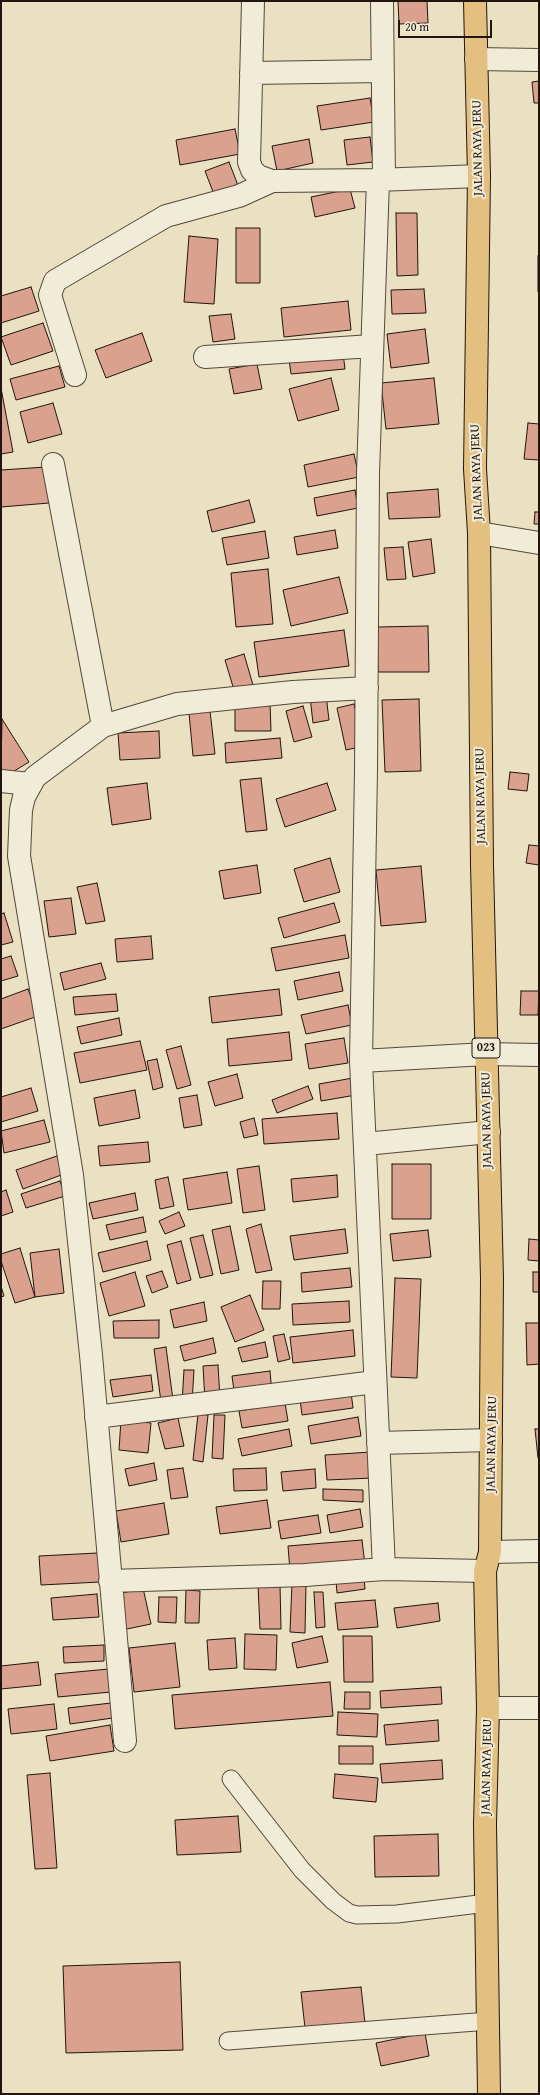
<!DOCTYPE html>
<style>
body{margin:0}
#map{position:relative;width:540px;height:2095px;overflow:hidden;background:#e9e1c1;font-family:"Gentium Book Plus",serif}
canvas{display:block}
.frame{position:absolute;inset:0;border:2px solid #22140f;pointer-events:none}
.scale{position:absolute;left:398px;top:20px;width:94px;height:18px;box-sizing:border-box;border:2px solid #22140f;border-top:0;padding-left:5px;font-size:12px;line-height:14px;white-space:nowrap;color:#22140f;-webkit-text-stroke:3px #f1ecd7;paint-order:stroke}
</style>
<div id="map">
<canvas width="540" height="2095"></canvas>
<div class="frame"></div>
<div class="scale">20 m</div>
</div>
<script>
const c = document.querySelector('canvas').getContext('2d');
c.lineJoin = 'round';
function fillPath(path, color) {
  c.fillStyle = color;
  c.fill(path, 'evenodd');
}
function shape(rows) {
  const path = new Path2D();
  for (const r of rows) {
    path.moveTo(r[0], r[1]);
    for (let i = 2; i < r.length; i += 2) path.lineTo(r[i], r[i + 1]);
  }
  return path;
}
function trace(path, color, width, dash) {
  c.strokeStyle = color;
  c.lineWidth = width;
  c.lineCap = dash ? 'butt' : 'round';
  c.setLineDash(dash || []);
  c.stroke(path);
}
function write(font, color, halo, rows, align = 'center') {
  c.font = font + ' "Gentium Book Plus",serif';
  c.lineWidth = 4;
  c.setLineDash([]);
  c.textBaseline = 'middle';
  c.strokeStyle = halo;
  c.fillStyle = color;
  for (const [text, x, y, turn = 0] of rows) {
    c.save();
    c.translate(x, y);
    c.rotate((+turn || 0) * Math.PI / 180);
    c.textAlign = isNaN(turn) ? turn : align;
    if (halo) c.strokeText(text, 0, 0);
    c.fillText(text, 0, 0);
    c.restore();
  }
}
const building = shape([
 [398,1,427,1,428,23,399,24,398,1],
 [539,81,539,103,534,103,532,82,539,81],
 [370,98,374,122,321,130,317,106,370,98],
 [235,129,240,154,180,165,176,140,235,129],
 [370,137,373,162,347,165,344,140,370,137],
 [309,139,313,163,277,171,272,146,309,139],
 [229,162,239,188,215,197,205,171,229,162],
 [350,189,355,208,315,217,311,197,350,189],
 [396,213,417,213,418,275,397,276,396,213],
 [236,228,260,228,260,283,236,283,236,228],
 [189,236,218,239,214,304,184,302,189,236],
 [538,256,539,256,539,292,538,292,538,256],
 [31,287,39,311,1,323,1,296,31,287],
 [424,289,426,313,392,314,391,290,424,289],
 [348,301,351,330,284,337,281,308,348,301],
 [231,314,235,339,213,342,209,316,231,314],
 [43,323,53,351,11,365,1,337,43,323],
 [425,329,429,363,391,368,387,334,425,329],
 [142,333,152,361,106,378,95,350,142,333],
 [343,353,345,369,291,374,289,359,343,353],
 [257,364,262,389,234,394,229,369,257,364],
 [59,366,65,387,16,400,10,379,59,366],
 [331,378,339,410,298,421,289,389,331,378],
 [434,378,439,424,386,429,381,383,434,378],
 [1,388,13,452,1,454,1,388],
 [53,403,62,434,28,443,20,412,53,403],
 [528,423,539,424,539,460,524,459,528,423],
 [354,454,359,477,308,487,304,465,354,454],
 [46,467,49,503,1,507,1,470,46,467],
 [438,489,440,517,389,519,387,493,438,489],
 [355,490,358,508,317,516,314,498,355,490],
 [249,500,255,522,212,532,207,511,249,500],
 [535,512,539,512,539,524,534,524,535,512],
 [335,530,338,548,297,555,294,537,335,530],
 [265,531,269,558,227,565,222,538,265,531],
 [431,539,435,573,413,577,408,542,431,539],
 [403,547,406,579,387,580,384,548,403,547],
 [268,569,273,624,236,627,231,573,268,569],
 [339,577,348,613,291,626,283,590,339,577],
 [428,626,429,672,378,672,377,627,428,626],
 [344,630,349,666,259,677,254,642,344,630],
 [244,654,253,685,234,690,225,660,244,654],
 [326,695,329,720,313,723,310,697,326,695],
 [419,699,421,771,385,772,382,700,419,699],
 [270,703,271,731,235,731,235,704,270,703],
 [354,704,364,746,346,750,337,708,354,704],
 [303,706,312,737,294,742,286,711,303,706],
 [210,711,215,754,193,756,189,713,210,711],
 [2,719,29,762,6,776,1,768,2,719],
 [159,731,160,758,120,760,118,733,159,731],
 [280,738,282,758,226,763,225,743,280,738],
 [510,772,529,774,527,791,508,789,510,772],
 [261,778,267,830,246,832,240,780,261,778],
 [147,783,151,819,112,825,107,788,147,783],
 [327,783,336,810,285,827,276,799,327,783],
 [529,845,539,846,539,865,526,863,529,845],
 [330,858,340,892,304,902,294,869,330,858],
 [257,865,261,893,224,899,219,871,257,865],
 [421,866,426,922,381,926,376,870,421,866],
 [97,883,105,921,86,924,77,887,97,883],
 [71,898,76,934,49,937,44,901,71,898],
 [334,903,340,922,284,938,278,918,334,903],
 [4,913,13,942,1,945,1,914,4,913],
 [345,935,349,958,276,971,271,948,345,935],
 [151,936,153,959,117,962,115,939,151,936],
 [11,956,18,976,1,981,1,959,11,956],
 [101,963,106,979,64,990,60,973,101,963],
 [339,972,343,991,298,1000,294,981,339,972],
 [28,989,38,1016,1,1029,1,999,28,989],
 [279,989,282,1015,212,1023,209,997,279,989],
 [521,991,539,991,538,1015,520,1015,521,991],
 [116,994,118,1011,75,1015,73,997,116,994],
 [348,1005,352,1025,306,1034,301,1015,348,1005],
 [119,1018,122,1035,81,1044,77,1027,119,1018],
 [289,1032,292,1060,229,1066,227,1039,289,1032],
 [344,1038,348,1063,309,1069,305,1044,344,1038],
 [140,1041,147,1070,80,1083,74,1053,140,1041],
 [181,1046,191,1085,177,1089,166,1050,181,1046],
 [157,1059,163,1087,153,1090,147,1061,157,1059],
 [237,1074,243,1098,215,1106,208,1082,237,1074],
 [353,1078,356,1095,321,1101,319,1084,353,1078],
 [308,1086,313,1099,277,1113,272,1100,308,1086],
 [31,1088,38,1111,1,1122,1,1097,31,1088],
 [135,1090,140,1118,99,1126,94,1098,135,1090],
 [197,1095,202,1125,184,1128,179,1098,197,1095],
 [337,1113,339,1139,264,1144,262,1119,337,1113],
 [254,1118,258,1135,244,1138,240,1122,254,1118],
 [44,1120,50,1142,4,1153,1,1131,44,1120],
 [148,1142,150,1162,100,1166,98,1146,148,1142],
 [57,1156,64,1174,23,1189,16,1170,57,1156],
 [392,1164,431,1164,431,1219,392,1219,392,1164],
 [259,1166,265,1210,243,1213,237,1169,259,1166],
 [227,1172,232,1203,188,1210,183,1179,227,1172],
 [337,1175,338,1197,293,1202,291,1179,337,1175],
 [168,1177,174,1206,160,1209,155,1180,168,1177],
 [60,1181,65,1196,26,1208,21,1194,60,1181],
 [6,1190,13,1212,1,1216,1,1192,6,1190],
 [135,1193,138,1210,93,1219,89,1203,135,1193],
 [179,1212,185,1226,165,1234,159,1221,179,1212],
 [143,1217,146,1232,110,1240,106,1225,143,1217],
 [261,1224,272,1270,256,1273,246,1229,261,1224],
 [230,1226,239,1270,221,1274,212,1230,230,1226],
 [345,1229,348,1253,294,1260,290,1236,345,1229],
 [428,1230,431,1257,393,1261,390,1234,428,1230],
 [203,1235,213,1275,200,1278,190,1238,203,1235],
 [529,1239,539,1240,539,1261,528,1260,529,1239],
 [147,1241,151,1260,103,1272,98,1253,147,1241],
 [181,1241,191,1280,177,1284,167,1245,181,1241],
 [20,1248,35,1297,15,1303,1,1261,1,1254,20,1248],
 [59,1249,64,1293,35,1297,30,1253,59,1249],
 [350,1268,352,1287,302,1292,301,1273,350,1268],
 [162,1271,168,1287,152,1293,146,1276,162,1271],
 [135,1272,145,1306,109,1316,100,1283,135,1272],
 [533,1272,539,1272,539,1292,533,1292,533,1272],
 [395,1278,421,1279,417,1378,391,1377,395,1278],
 [263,1281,281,1281,280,1309,262,1309,263,1281],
 [1,1286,4,1296,1,1297,1,1286],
 [250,1295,264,1330,235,1342,221,1307,250,1295],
 [349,1301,350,1322,293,1325,292,1304,349,1301],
 [204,1302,207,1321,174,1328,170,1310,204,1302],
 [159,1320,159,1338,114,1338,113,1321,159,1320],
 [526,1323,539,1323,539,1364,527,1365,526,1323],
 [353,1330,355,1356,293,1363,290,1337,353,1330],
 [284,1334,290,1359,278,1362,273,1336,284,1334],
 [213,1338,216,1353,184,1361,180,1346,213,1338],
 [265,1342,268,1357,242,1362,238,1348,265,1342],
 [166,1347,173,1400,161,1402,154,1349,166,1347],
 [218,1365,220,1399,205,1400,203,1366,218,1365],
 [184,1370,194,1370,192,1403,182,1403,184,1370],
 [270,1371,272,1393,235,1398,232,1376,270,1371],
 [151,1375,153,1391,113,1397,110,1380,151,1375],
 [351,1392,353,1408,302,1415,300,1399,351,1392],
 [285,1403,288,1421,242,1428,239,1411,285,1403],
 [198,1414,208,1415,203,1462,193,1460,198,1414],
 [214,1415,225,1415,223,1459,212,1458,214,1415],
 [358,1417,361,1436,311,1444,308,1426,358,1417],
 [178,1418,184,1446,165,1449,158,1423,178,1418],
 [121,1420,151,1423,148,1453,119,1450,121,1420],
 [289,1429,292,1446,242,1456,238,1439,289,1429],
 [535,1429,539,1429,539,1458,538,1458,535,1429],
 [371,1452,373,1478,327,1480,325,1455,371,1452],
 [154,1463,157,1480,129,1486,125,1469,154,1463],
 [183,1468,188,1497,171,1499,167,1470,183,1468],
 [266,1468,267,1490,234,1491,233,1469,266,1468],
 [315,1469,316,1488,283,1491,281,1472,315,1469],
 [323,1489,363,1490,363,1502,323,1500,323,1489],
 [267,1500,271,1528,220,1534,216,1507,267,1500],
 [164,1503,169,1534,121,1542,116,1511,164,1503],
 [360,1509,363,1527,330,1533,327,1515,360,1509],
 [318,1515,321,1533,281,1539,278,1521,318,1515],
 [362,1540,365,1565,290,1571,288,1546,362,1540],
 [98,1553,100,1582,41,1585,39,1556,98,1553],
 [364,1578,365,1589,337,1593,336,1581,364,1578],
 [292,1583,306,1584,305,1633,290,1632,292,1583],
 [280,1584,281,1629,260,1629,258,1585,280,1584],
 [143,1588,151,1624,122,1630,114,1595,143,1588],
 [186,1590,200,1591,199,1623,185,1623,186,1590],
 [314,1592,323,1592,325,1627,316,1628,314,1592],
 [97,1594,99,1617,53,1620,51,1598,97,1594],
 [159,1597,177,1597,176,1623,158,1622,159,1597],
 [375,1600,378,1627,338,1630,335,1603,375,1600],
 [438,1603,440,1621,397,1628,394,1608,438,1603],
 [245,1634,277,1635,276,1670,244,1669,245,1634],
 [322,1636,328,1662,297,1668,292,1643,322,1636],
 [343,1636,372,1636,373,1682,344,1682,343,1636],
 [235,1638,237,1668,209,1670,207,1640,235,1638],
 [175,1643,180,1687,134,1692,129,1648,175,1643],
 [104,1645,104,1661,64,1663,63,1647,104,1645],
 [38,1662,41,1685,1,1689,1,1666,38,1662],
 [109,1669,111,1692,58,1697,55,1674,109,1669],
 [330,1682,333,1716,175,1729,172,1695,330,1682],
 [441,1687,442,1704,381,1708,380,1691,441,1687],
 [345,1692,370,1692,370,1709,344,1709,345,1692],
 [111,1703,113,1718,70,1724,68,1708,111,1703],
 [54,1704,57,1729,11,1734,8,1709,54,1704],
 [338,1712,378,1714,377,1737,337,1735,338,1712],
 [438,1720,439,1741,386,1745,384,1725,438,1720],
 [110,1725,114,1751,50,1761,46,1736,110,1725],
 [339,1746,373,1746,373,1764,339,1764,339,1746],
 [442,1760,443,1779,382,1783,380,1764,442,1760],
 [50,1773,57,1868,35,1869,27,1775,50,1773],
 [335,1774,378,1778,376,1802,333,1798,335,1774],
 [238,1816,241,1852,177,1855,175,1820,238,1816],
 [438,1834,439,1876,375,1877,374,1836,438,1834],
 [180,1962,183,2050,66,2053,63,1966,180,1962],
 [361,1987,365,2023,305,2028,301,1992,361,1987],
 [425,2033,429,2056,381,2066,376,2043,425,2033]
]);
fillPath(building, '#d9a18e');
trace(building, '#22140f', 1);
const service = shape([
 [231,1779,302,1870,333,1901,349,1913,357,1915,397,1914,487,1903],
 [228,2041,489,2021]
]);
const minor = shape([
 [253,1,249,162,252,170,258,176,272,181,378,180,479,176],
 [382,1,384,180],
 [476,59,539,60],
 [251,73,382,71],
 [378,180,368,473,366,770,361,1061,384,1569],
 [205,357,372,346],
 [75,375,50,295,55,281,166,216,239,196,272,181],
 [53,464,103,726],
 [479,533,539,543],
 [1,781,30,784],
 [361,1061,486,1054,539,1055],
 [365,1144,489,1132],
 [96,1417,375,1382],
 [378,1443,491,1440],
 [490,1552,539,1551],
 [110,1581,305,1575,384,1569,485,1571],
 [488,1708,539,1708],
 [125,1741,91,1355,72,1175,19,856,21,810,24,797,35,777,103,726,177,704,293,692,367,688]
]);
const primary = shape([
 [475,1,479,176,475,469,479,533,482,865,492,1279,490,1552,485,1571,488,1708,485,1824,489,2094]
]);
trace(service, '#54473c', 19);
trace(minor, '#54473c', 24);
trace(primary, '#22140f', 24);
trace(service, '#f1ecd7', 17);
trace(minor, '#f1ecd7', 22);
trace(primary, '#e4c080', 22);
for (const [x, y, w] of [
 [486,1048,28]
]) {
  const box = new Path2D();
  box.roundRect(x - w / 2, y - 10, w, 20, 3);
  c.fillStyle = '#f1ecd7';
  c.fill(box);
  trace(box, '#22140f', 1);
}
write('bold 12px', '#22140f', null, [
 ["023",486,1048]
]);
write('13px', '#22140f', '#f1ecd7', [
 ["JALAN RAYA JERU",478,148,-91],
 ["JALAN RAYA JERU",477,472,-92],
 ["JALAN RAYA JERU",481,796,-91],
 ["JALAN RAYA JERU",487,1120,-91],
 ["JALAN RAYA JERU",492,1444,-89],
 ["JALAN RAYA JERU",487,1767,-89]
]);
</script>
